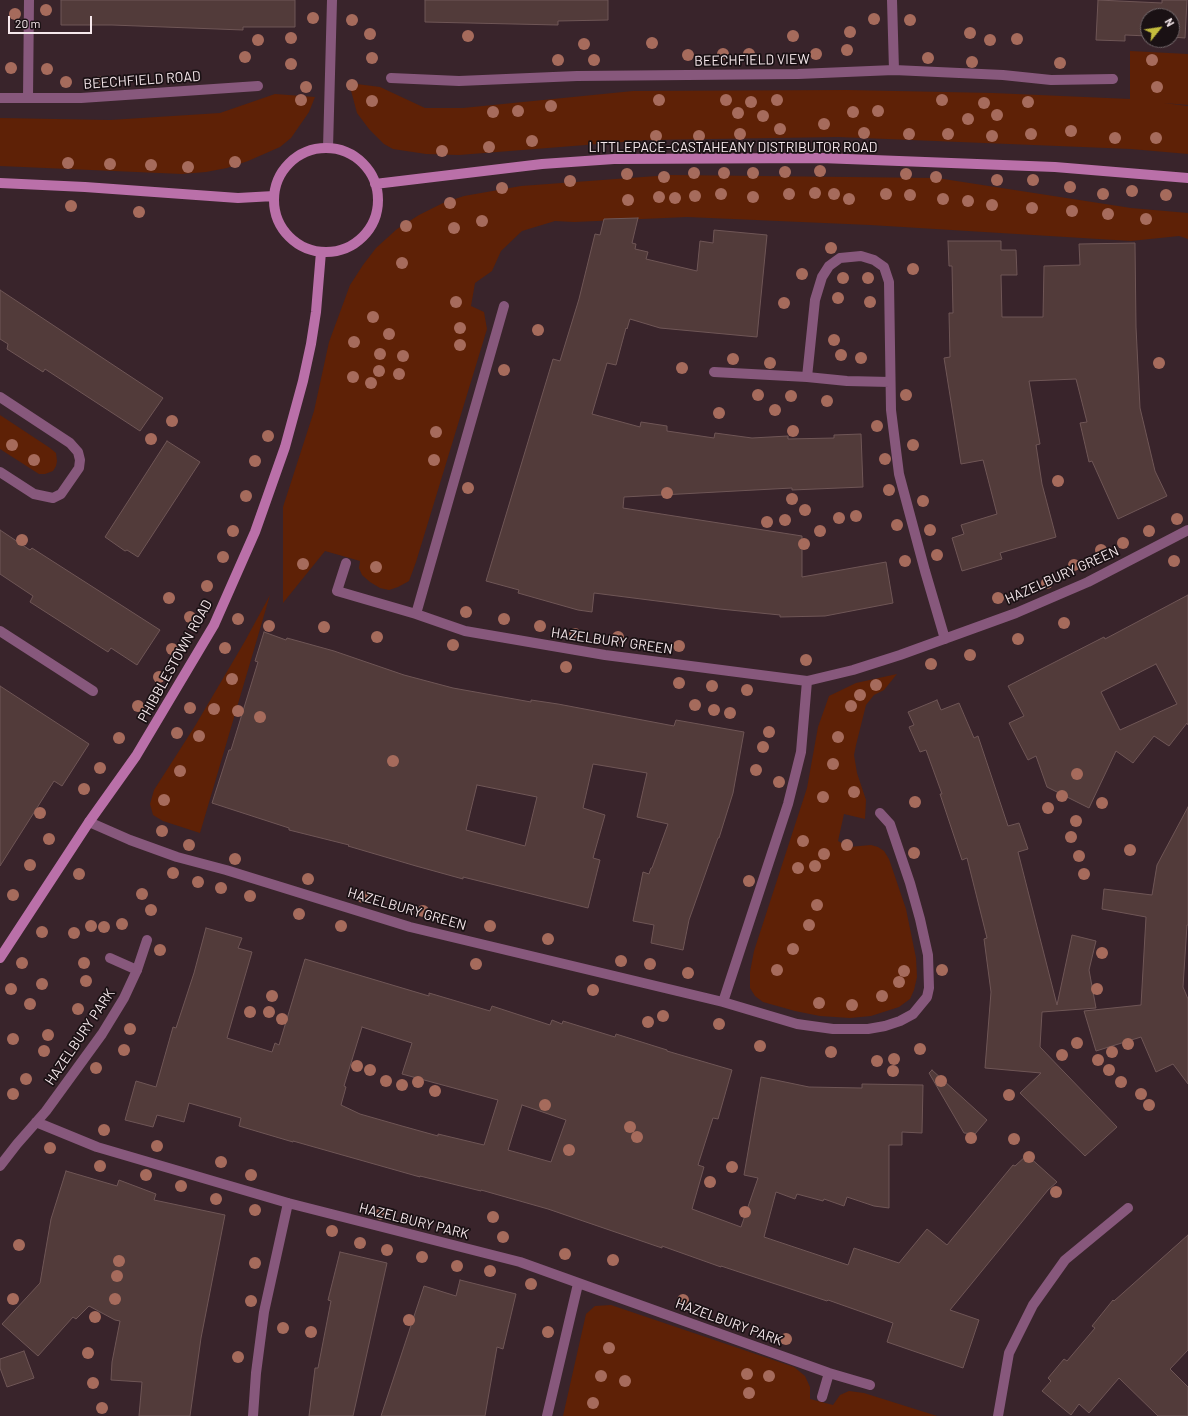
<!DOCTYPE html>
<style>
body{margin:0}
#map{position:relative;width:1188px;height:1416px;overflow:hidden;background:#39242b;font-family:Barlow,sans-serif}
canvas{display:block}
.north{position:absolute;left:1140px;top:8px;width:40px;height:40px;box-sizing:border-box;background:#1a1114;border:1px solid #72676a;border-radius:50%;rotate:60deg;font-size:11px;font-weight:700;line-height:16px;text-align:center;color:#f6e8ec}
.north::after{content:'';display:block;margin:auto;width:14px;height:18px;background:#c4bc3d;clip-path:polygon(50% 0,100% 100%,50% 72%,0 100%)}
.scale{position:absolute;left:8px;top:16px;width:84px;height:18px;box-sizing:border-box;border:2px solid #f6e8ec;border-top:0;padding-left:5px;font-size:12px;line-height:14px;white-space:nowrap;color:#f6e8ec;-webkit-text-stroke:3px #1a1114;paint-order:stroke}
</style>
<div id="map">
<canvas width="1188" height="1416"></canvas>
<div class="north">N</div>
<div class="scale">20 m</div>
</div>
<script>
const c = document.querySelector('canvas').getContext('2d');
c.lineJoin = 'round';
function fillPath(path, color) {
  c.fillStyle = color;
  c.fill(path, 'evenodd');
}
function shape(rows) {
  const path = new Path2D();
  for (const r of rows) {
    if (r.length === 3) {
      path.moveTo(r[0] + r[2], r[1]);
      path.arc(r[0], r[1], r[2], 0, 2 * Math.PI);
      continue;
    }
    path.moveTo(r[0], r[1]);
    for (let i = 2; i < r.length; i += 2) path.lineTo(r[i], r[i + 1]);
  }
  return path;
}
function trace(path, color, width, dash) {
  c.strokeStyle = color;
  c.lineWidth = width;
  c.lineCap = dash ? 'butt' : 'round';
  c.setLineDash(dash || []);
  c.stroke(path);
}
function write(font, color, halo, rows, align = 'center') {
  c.font = font + ' Barlow,sans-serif';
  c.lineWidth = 3.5;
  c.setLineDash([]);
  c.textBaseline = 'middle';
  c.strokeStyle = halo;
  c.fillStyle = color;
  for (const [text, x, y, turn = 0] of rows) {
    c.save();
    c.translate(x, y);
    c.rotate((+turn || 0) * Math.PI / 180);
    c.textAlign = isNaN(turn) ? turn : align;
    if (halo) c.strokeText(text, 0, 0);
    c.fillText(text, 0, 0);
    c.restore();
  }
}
fillPath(shape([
 [1130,51,1188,54,1188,105,1164,103,1188,106,1188,154,1131,149,838,137,649,140,459,155,426,154,393,149,384,144,369,129,357,113,349,83,380,87,425,108,463,108,633,91,847,90,993,93,1130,99],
 [275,94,315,97,309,112,291,138,280,147,248,161,227,168,206,172,182,174,0,166,0,118,110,120,220,113],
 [670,175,937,178,1131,208,1188,213,1188,239,1179,236,1131,241,870,225,687,217,574,222,555,221,522,231,501,251,492,271,475,283,471,306,484,312,487,329,416,562,409,581,398,587,389,590,380,588,370,582,362,575,359,568,360,561,325,551,283,603,283,507,314,411,329,342,350,285,363,265,376,248,397,229,419,215,443,203,464,196,521,186],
 [0,415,50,448,56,453,57,461,56,466,53,471,45,474,39,474,0,449],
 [270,595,200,833,163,821,153,815,150,804,154,790,195,726,245,641],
 [897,674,884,690,874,695,866,705,856,745,854,755,857,773,866,800,865,819,844,814,838,841,849,847,871,845,878,847,884,851,889,859,906,909,916,958,917,977,914,990,910,999,899,1007,871,1016,850,1018,820,1016,795,1011,763,1002,755,996,750,988,750,972,754,951,807,788,818,727,829,696,856,683],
 [611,1305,794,1367,805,1376,810,1387,810,1399,833,1405,840,1395,849,1391,864,1393,937,1416,563,1416,586,1314,595,1306]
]), '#5e2106');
const building = shape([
 [61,0,295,0,295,27,243,27,243,30,112,25,61,25,61,0],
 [425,0,608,0,608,20,558,21,558,25,425,22,425,0],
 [1098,0,1162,3,1162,0,1187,0,1185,38,1172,37,1172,16,1148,16,1148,36,1125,35,1125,41,1096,40,1098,0],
 [638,218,632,243,636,244,635,249,648,252,646,259,697,271,700,241,713,243,714,230,767,235,757,337,660,328,630,319,627,329,626,328,616,365,607,363,592,414,640,427,641,422,667,426,667,431,714,438,715,433,752,438,788,436,788,439,834,438,834,435,861,434,863,487,792,490,792,488,624,497,623,508,802,536,802,577,886,562,893,603,825,616,780,617,780,615,720,609,594,593,592,612,578,610,518,593,519,590,486,581,553,359,560,361,579,299,595,234,600,235,604,219,638,218],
 [948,241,1001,241,1001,250,1016,250,1017,275,1001,275,1002,317,1043,317,1044,266,1080,265,1079,244,1135,243,1136,327,1140,408,1155,471,1167,496,1118,519,1092,461,1089,462,1080,423,1087,422,1076,379,1029,381,1040,444,1036,445,1042,484,1056,537,1000,553,1002,559,962,571,952,538,964,534,961,525,997,514,983,460,961,464,944,358,950,357,949,313,953,313,952,266,949,266,948,241],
 [0,290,163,398,140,431,45,369,43,372,7,349,8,344,0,339,0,290],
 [167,441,200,462,138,557,127,550,125,551,105,537,167,441],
 [0,530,30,550,32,548,160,630,137,665,111,648,108,652,30,602,33,596,0,574,0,530],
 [1188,595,1188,725,1187,723,1169,746,1154,736,1133,763,1116,751,1089,808,1047,787,1036,756,1028,760,1009,723,1024,716,1008,686,1104,637,1105,639,1188,595],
 [1156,664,1177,704,1120,730,1101,692,1156,664],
 [264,632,286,640,287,638,334,651,404,675,453,688,531,702,531,700,558,704,674,726,676,720,744,732,733,793,719,838,718,838,689,920,683,950,651,943,654,925,633,921,643,872,649,874,651,868,652,868,668,824,637,817,647,773,593,764,583,808,605,815,593,858,600,860,588,908,463,877,463,879,416,866,348,846,349,845,289,830,289,828,212,803,229,750,231,750,258,662,255,661,264,632],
 [477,785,537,797,525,846,466,830,477,785],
 [0,686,89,744,62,786,54,781,0,866,0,686],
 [937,700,941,710,959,703,974,738,978,736,1008,826,1019,823,1028,849,1018,852,1057,1005,1072,935,1096,941,1089,970,1096,1008,1042,1012,1040,1047,1117,1127,1085,1156,1020,1093,1041,1073,985,1068,991,992,984,939,987,938,967,858,962,860,940,794,942,794,926,750,920,752,909,727,914,725,908,712,937,700],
 [1188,807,1188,925,1187,925,1183,987,1188,999,1188,1084,1173,1064,1156,1072,1141,1037,1096,1051,1084,1011,1141,1005,1146,917,1102,909,1104,889,1152,895,1157,865,1188,807],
 [206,928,242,938,238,948,252,952,227,1038,272,1052,275,1043,279,1045,305,959,429,996,429,993,490,1011,492,1006,550,1025,552,1020,562,1024,563,1021,615,1037,616,1034,667,1050,667,1051,732,1070,718,1119,713,1118,698,1165,704,1167,692,1209,741,1227,758,1178,744,1175,761,1077,809,1087,862,1088,862,1084,923,1085,922,1133,902,1132,902,1145,889,1145,889,1208,874,1206,847,1197,844,1206,824,1199,823,1201,797,1194,795,1199,776,1192,764,1237,848,1265,854,1248,899,1263,927,1229,947,1245,1013,1165,1015,1166,1027,1155,1057,1182,1048,1190,950,1310,979,1320,963,1368,887,1342,893,1323,828,1300,827,1301,721,1266,721,1267,662,1246,662,1248,548,1209,481,1190,481,1191,420,1176,420,1177,293,1141,293,1142,239,1126,241,1118,189,1103,184,1122,157,1115,153,1127,125,1120,136,1081,156,1087,173,1027,176,1028,194,973,206,928],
 [362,1027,412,1043,402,1074,498,1100,484,1145,438,1134,438,1136,402,1126,360,1114,341,1105,346,1087,344,1086,362,1027],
 [522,1105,566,1120,551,1162,508,1150,522,1105],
 [932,1070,987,1120,975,1134,964,1133,929,1073,932,1070],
 [66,1171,117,1186,119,1180,156,1194,154,1200,225,1215,201,1338,190,1416,139,1416,142,1382,111,1380,112,1362,120,1321,115,1320,89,1306,76,1319,73,1317,38,1356,2,1324,40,1283,51,1219,66,1171],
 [1188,1235,1188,1350,1170,1369,1188,1387,1188,1416,1158,1416,1119,1378,1089,1413,1079,1404,1071,1415,1042,1391,1051,1381,1048,1378,1064,1359,1067,1361,1095,1328,1092,1326,1113,1300,1114,1301,1188,1235],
 [340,1252,387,1263,353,1416,309,1416,315,1368,318,1368,331,1301,328,1300,340,1252],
 [460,1280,516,1294,503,1349,497,1347,485,1416,381,1416,424,1286,456,1296,460,1280],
 [24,1351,34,1378,7,1387,0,1368,0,1359,24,1351]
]);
fillPath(building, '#523b3a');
trace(building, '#6f5656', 1);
trace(shape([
 [110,958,137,970]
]), '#87587c', 10);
trace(shape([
 [892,0,894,70],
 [391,78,459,81,577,76,798,74,894,70,1003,75,1051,80,1113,79],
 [0,98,81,98,258,86],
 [28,98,29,0],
 [328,148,332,0],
 [714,372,807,377,847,381,890,382],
 [807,377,815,300,822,277,829,266,840,258,861,256,874,260,884,267,889,282,891,410,899,474,925,571,945,639],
 [0,397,70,443,78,452,80,460,79,468,61,494,53,498,34,494,0,472],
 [346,563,337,591,416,614,465,631,605,655,807,681,853,670,900,655,1016,613,1088,582,1188,530],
 [416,614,504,306],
 [0,631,93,691],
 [89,822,130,840,177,857,226,870,410,927,723,1002,797,1024,833,1029,868,1029,885,1026,900,1021,913,1014,927,997,929,988,928,955,920,919,910,883,890,824,880,813],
 [723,1002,788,804,801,752,807,681],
 [36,1122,97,1147,288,1203,520,1262,829,1373,870,1385],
 [0,1166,17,1144,46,1111,102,1034,124,998,137,970,147,940],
 [822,1397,829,1373],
 [253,1416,256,1373,264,1312,288,1203],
 [547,1416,578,1284],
 [998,1416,1009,1353,1033,1305,1065,1260,1128,1208]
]), '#87587c', 10);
trace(shape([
 [326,200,52],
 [0,183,85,187,238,198,274,196],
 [375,184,542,164,614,159,821,158,1055,167,1188,178],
 [0,958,89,822,136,756,214,625,255,532,285,447,303,381,311,344,316,312,321,252]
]), '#ba70a9', 10);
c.fillStyle = '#a66b5c';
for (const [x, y] of [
 [46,10],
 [15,14],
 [313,18],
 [874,19],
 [352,20],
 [910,20],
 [850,32],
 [970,33],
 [370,34],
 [468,36],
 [793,36],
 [291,38],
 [1017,39],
 [258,40],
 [990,40],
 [652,43],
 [584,44],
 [847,50],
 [723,54],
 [749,54],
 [816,54],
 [688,55],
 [245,57],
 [372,58],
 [928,58],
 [558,60],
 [594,60],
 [1152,60],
 [972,62],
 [1060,63],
 [291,64],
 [11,68],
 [47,69],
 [66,82],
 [100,82],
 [352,85],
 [306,87],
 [1157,87],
 [301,100],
 [659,100],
 [726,100],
 [777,100],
 [942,100],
 [372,101],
 [751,102],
 [1028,102],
 [984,103],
 [551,106],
 [518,111],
 [878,111],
 [493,112],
 [853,112],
 [738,113],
 [997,115],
 [763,116],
 [968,119],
 [824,124],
 [780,129],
 [1071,131],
 [864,133],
 [740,134],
 [909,134],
 [948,134],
 [1031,134],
 [656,136],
 [699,136],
 [992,136],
 [1115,138],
 [1156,138],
 [532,141],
 [489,147],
 [442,151],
 [235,162],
 [68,163],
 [110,164],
 [151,165],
 [188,167],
 [820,171],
 [785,172],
 [694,173],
 [724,173],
 [753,173],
 [627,174],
 [906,174],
 [664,177],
 [936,177],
 [997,180],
 [1033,180],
 [570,181],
 [1070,187],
 [502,188],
 [1132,191],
 [815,193],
 [721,194],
 [789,194],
 [834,194],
 [886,194],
 [1103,194],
 [910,195],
 [1166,195],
 [695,196],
 [659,197],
 [753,197],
 [675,198],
 [849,199],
 [943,199],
 [628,200],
 [968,201],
 [450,203],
 [992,205],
 [71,206],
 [1032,208],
 [1072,211],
 [139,212],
 [1108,214],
 [1146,219],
 [482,221],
 [406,226],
 [454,228],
 [831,248],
 [402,263],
 [913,269],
 [802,274],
 [843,278],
 [868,278],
 [838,298],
 [456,302],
 [870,302],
 [784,303],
 [373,317],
 [460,328],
 [538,330],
 [389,334],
 [834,340],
 [354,342],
 [460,345],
 [380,354],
 [841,355],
 [403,356],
 [861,358],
 [733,359],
 [770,363],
 [1159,363],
 [682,368],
 [504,370],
 [379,371],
 [399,374],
 [353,377],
 [371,383],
 [758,395],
 [906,395],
 [791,396],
 [827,401],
 [775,410],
 [719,413],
 [172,421],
 [877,426],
 [793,431],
 [436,432],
 [268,436],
 [151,439],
 [12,445],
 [913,445],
 [885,459],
 [34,460],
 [434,460],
 [255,461],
 [1058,481],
 [468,488],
 [889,490],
 [667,493],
 [246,496],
 [792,499],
 [923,501],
 [805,510],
 [856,516],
 [839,518],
 [1177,519],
 [785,520],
 [767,522],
 [897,525],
 [930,530],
 [233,531],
 [820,531],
 [1149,531],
 [22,540],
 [1123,543],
 [804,544],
 [1101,550],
 [937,555],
 [223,557],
 [905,561],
 [1174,561],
 [303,564],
 [1074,565],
 [376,567],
 [1047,583],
 [207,586],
 [169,598],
 [998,598],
 [466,612],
 [190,617],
 [238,619],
 [504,619],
 [1064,623],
 [269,626],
 [540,626],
 [324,627],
 [575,634],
 [377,637],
 [618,637],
 [1018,639],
 [453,645],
 [679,646],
 [225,648],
 [172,649],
 [970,655],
 [806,660],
 [931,664],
 [566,667],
 [159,677],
 [232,679],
 [679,683],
 [876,685],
 [712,686],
 [747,690],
 [860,695],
 [695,705],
 [138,706],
 [851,706],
 [190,708],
 [214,709],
 [714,710],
 [238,711],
 [730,713],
 [260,717],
 [769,732],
 [177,733],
 [199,736],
 [838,737],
 [119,738],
 [763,747],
 [393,761],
 [833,764],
 [100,768],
 [756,770],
 [180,771],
 [1077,774],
 [779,782],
 [84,789],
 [854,792],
 [1062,796],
 [823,797],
 [164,800],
 [915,802],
 [1102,803],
 [1048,808],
 [40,813],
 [1076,821],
 [162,831],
 [1071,837],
 [49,839],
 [803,841],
 [189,845],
 [847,845],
 [1130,850],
 [914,853],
 [824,854],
 [1079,856],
 [235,859],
 [30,865],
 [815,866],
 [798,868],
 [173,873],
 [79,874],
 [1084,874],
 [308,879],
 [749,881],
 [198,882],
 [221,888],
 [142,894],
 [13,895],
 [250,896],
 [363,897],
 [817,905],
 [151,910],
 [423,911],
 [299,914],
 [122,924],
 [809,925],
 [91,926],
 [341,926],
 [490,926],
 [104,927],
 [42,932],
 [74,933],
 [548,939],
 [793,949],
 [160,950],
 [1102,953],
 [621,961],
 [22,963],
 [84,963],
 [476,964],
 [650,964],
 [777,970],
 [942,970],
 [904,971],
 [688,973],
 [86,981],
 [899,982],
 [42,984],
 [11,989],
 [1097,989],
 [593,990],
 [272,996],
 [882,996],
 [819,1003],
 [30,1004],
 [852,1005],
 [78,1009],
 [250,1012],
 [269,1012],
 [663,1016],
 [282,1019],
 [648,1022],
 [719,1024],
 [130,1029],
 [48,1035],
 [13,1039],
 [1077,1043],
 [1128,1044],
 [760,1046],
 [920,1049],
 [124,1050],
 [44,1051],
 [831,1052],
 [1112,1052],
 [1062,1055],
 [894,1059],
 [1098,1060],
 [877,1061],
 [357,1066],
 [96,1068],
 [370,1070],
 [1109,1070],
 [893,1071],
 [26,1079],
 [386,1081],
 [941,1081],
 [418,1082],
 [1121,1082],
 [402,1085],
 [435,1091],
 [13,1094],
 [1141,1094],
 [1009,1095],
 [545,1105],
 [1149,1105],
 [630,1127],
 [104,1130],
 [637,1137],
 [971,1138],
 [1014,1139],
 [157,1146],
 [50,1148],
 [569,1150],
 [1029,1157],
 [221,1162],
 [100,1166],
 [732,1167],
 [146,1175],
 [251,1175],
 [710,1182],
 [181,1186],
 [1056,1192],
 [216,1199],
 [255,1210],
 [745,1212],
 [381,1214],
 [493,1217],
 [332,1231],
 [503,1237],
 [360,1243],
 [19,1245],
 [387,1250],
 [565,1254],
 [422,1257],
 [613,1260],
 [119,1261],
 [255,1263],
 [457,1266],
 [490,1271],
 [117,1276],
 [531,1284],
 [13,1299],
 [115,1299],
 [683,1300],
 [251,1301],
 [95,1317],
 [409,1320],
 [283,1328],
 [311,1332],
 [548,1332],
 [786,1339],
 [609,1348],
 [88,1353],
 [238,1357],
 [747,1374],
 [601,1376],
 [769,1376],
 [625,1381],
 [93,1383],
 [749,1393],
 [593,1403],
 [102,1408]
]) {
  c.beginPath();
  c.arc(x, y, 6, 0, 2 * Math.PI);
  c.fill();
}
write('14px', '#f6e8ec', '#1a1114', [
 ["BEECHFIELD VIEW",752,60,-1],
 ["BEECHFIELD ROAD",142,80,-4],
 ["LITTLEPACE-CASTAHEANY DISTRIBUTOR ROAD",733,147],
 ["HAZELBURY GREEN",1062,575,-24],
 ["HAZELBURY GREEN",612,641,8],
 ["PHIBBLESTOWN ROAD",175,661,-61],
 ["HAZELBURY GREEN",407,909,16],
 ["HAZELBURY PARK",80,1037,-56],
 ["HAZELBURY PARK",414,1221,14],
 ["HAZELBURY PARK",729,1322,20]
]);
</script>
